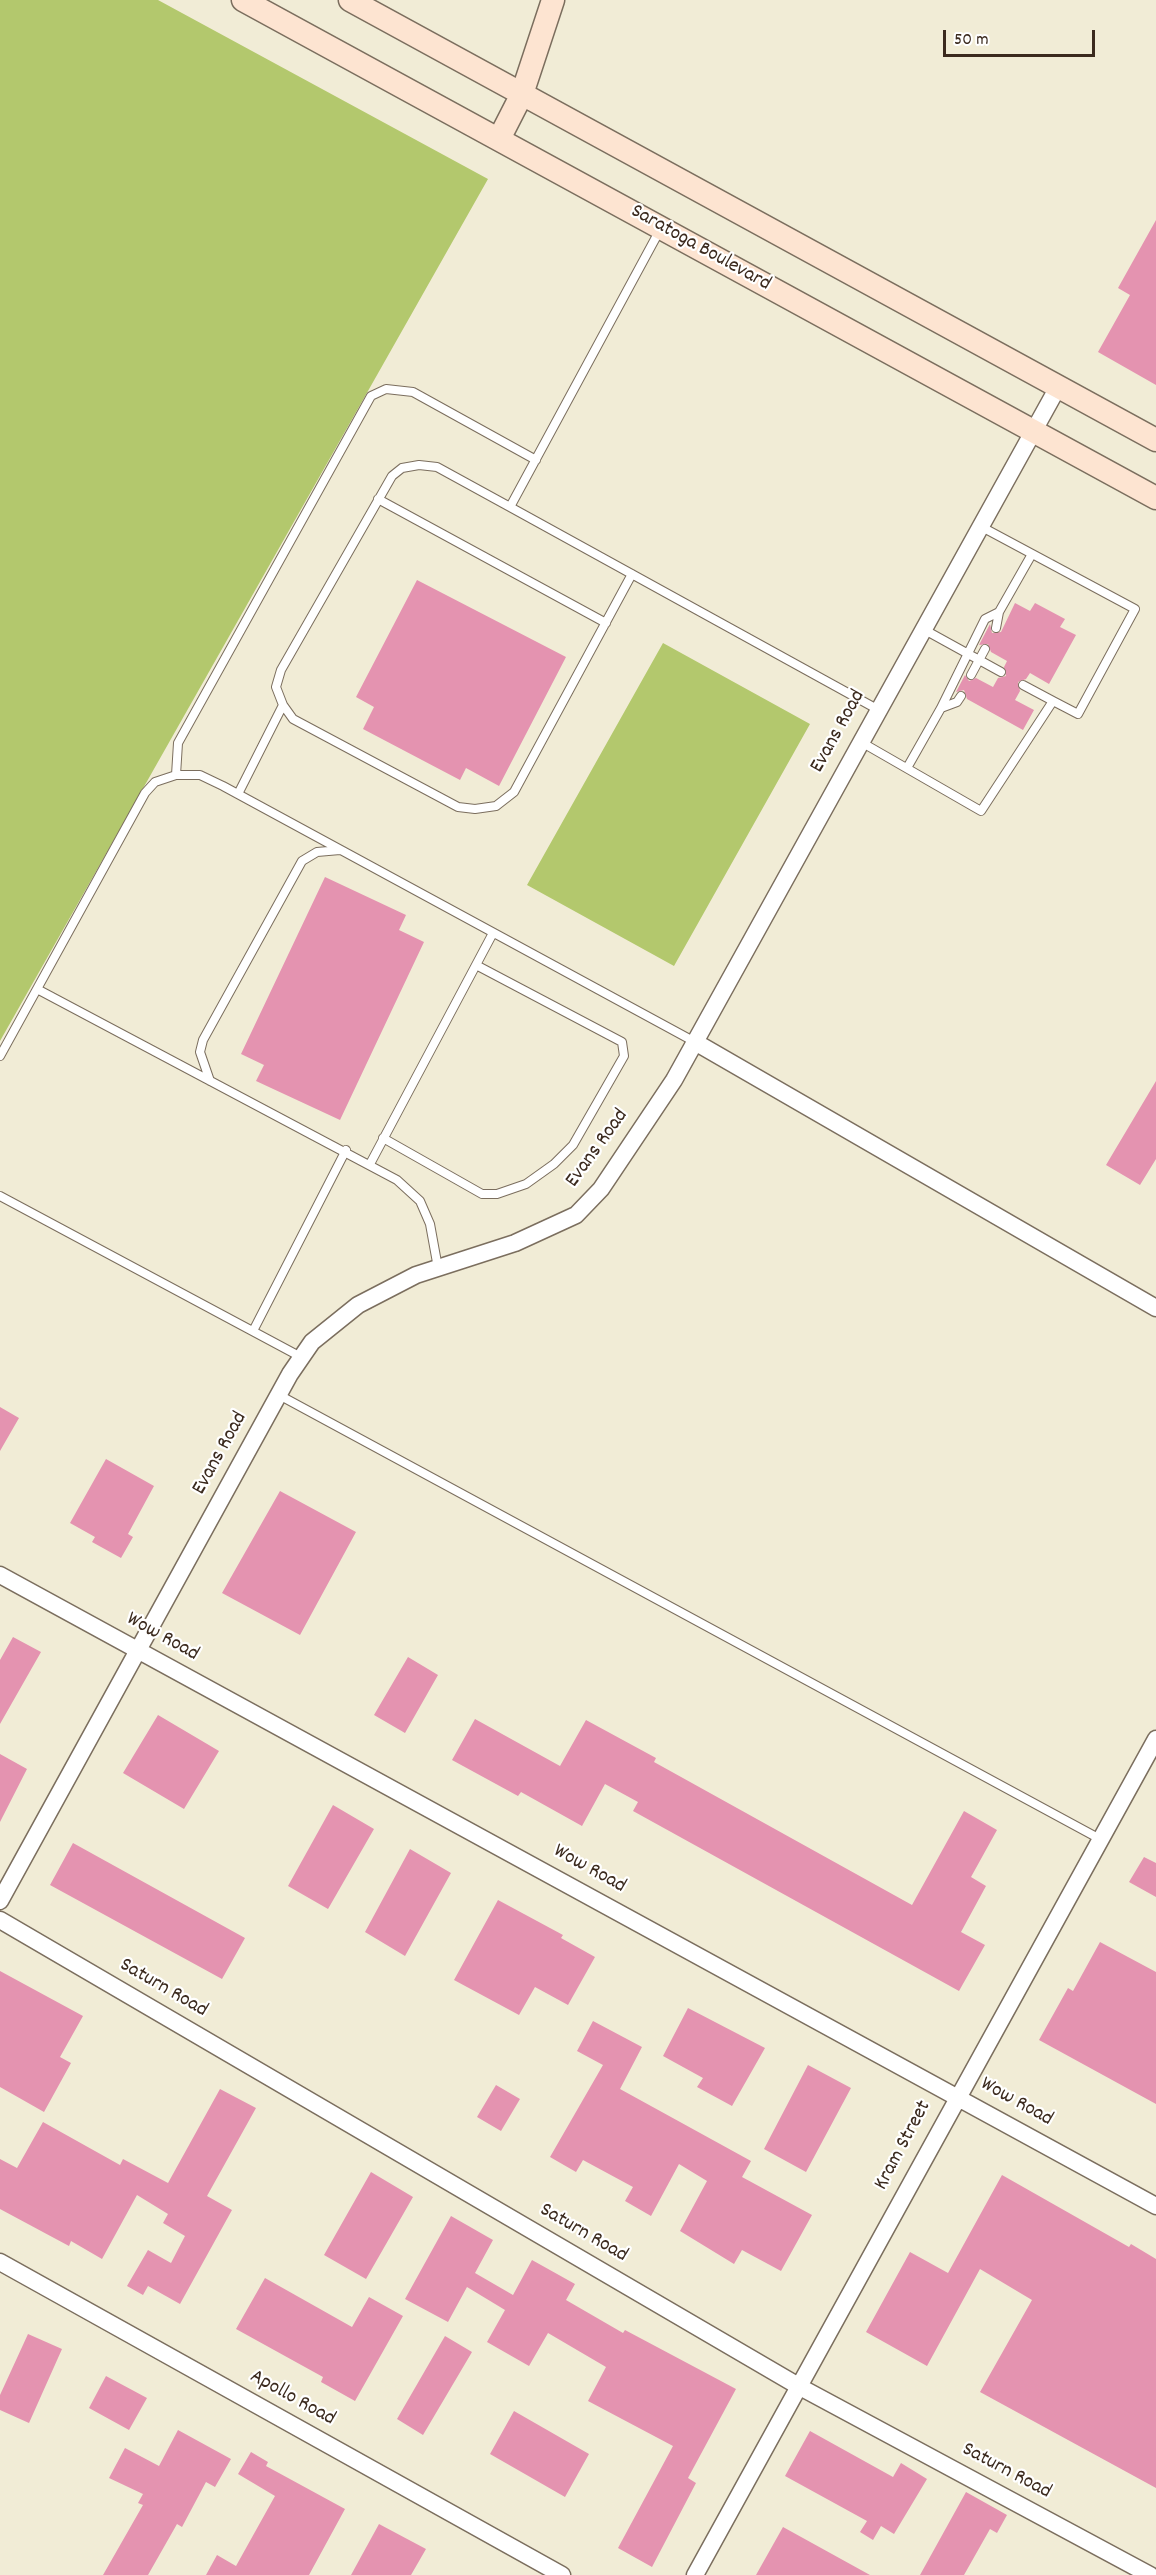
<!DOCTYPE html>
<style>
body{margin:0}
#map{position:relative;width:1156px;height:2575px;overflow:hidden;background:#f1ecd6;font-family:Dekko,sans-serif}
canvas{display:block}
.scale{position:absolute;left:943px;top:30px;width:152px;height:27px;box-sizing:border-box;border:3px solid #3b2a1e;border-top:0;padding-left:8px;font-size:18px;line-height:21px;white-space:nowrap;color:#3b2a1e;-webkit-text-stroke:4px #fff;paint-order:stroke}
</style>
<div id="map">
<canvas width="1156" height="2575"></canvas>
<div class="scale">50 m</div>
</div>
<script>
const c = document.querySelector('canvas').getContext('2d');
c.lineJoin = 'round';
function fillPath(path, color) {
  c.fillStyle = color;
  c.fill(path, 'evenodd');
}
function shape(rows) {
  const path = new Path2D();
  for (const r of rows) {
    path.moveTo(r[0], r[1]);
    for (let i = 2; i < r.length; i += 2) path.lineTo(r[i], r[i + 1]);
  }
  return path;
}
function trace(path, color, width, dash) {
  c.strokeStyle = color;
  c.lineWidth = width;
  c.lineCap = dash ? 'butt' : 'round';
  c.setLineDash(dash || []);
  c.stroke(path);
}
function write(font, color, halo, rows, align = 'center') {
  c.font = font + ' Dekko,sans-serif';
  c.lineWidth = 4.5;
  c.setLineDash([]);
  c.textBaseline = 'middle';
  c.strokeStyle = halo;
  c.fillStyle = color;
  for (const [text, x, y, turn = 0] of rows) {
    c.save();
    c.translate(x, y);
    c.rotate((+turn || 0) * Math.PI / 180);
    c.textAlign = isNaN(turn) ? turn : align;
    if (halo) c.strokeText(text, 0, 0);
    c.fillText(text, 0, 0);
    c.restore();
  }
}
fillPath(shape([
 [0,0,158,0,488,179,0,1041],
 [663,643,810,724,674,966,527,885]
]), '#b3c86d');
fillPath(shape([
 [1156,220,1156,385,1098,352,1130,295,1118,288],
 [417,580,566,657,499,786,466,768,460,780,363,729,374,707,356,697],
 [1015,603,1030,611,1035,603,1065,619,1060,627,1076,635,1049,684,1030,673,1026,679,1018,682,1020,691,1015,700,1034,710,1023,730,967,699,964,690,956,692,965,675,969,681,976,678,993,687,998,678,1006,676,1004,667,1007,661,991,652,988,644,979,645,990,624,992,633,1001,632],
 [325,877,406,915,399,930,424,942,340,1120,256,1081,264,1065,241,1054],
 [1156,1081,1156,1159,1140,1185,1106,1165],
 [0,1407,19,1418,0,1451],
 [106,1459,154,1486,128,1534,133,1537,121,1558,92,1542,95,1537,70,1523],
 [280,1491,356,1532,300,1635,222,1593],
 [13,1637,41,1652,0,1724,0,1660],
 [408,1657,438,1675,405,1733,374,1715],
 [158,1715,219,1751,184,1809,123,1773],
 [475,1719,560,1766,586,1720,656,1758,654,1762,912,1905,964,1811,997,1830,971,1877,986,1886,961,1932,985,1945,959,1991,633,1811,638,1802,605,1784,582,1826,521,1792,518,1796,452,1760],
 [0,1754,27,1769,0,1822],
 [333,1805,374,1829,328,1909,288,1886],
 [73,1843,245,1938,222,1979,50,1885],
 [410,1849,451,1873,405,1956,365,1932],
 [1144,1857,1156,1863,1156,1897,1129,1882],
 [498,1900,563,1935,561,1938,595,1957,568,2005,535,1987,519,2015,454,1980],
 [1100,1942,1156,1972,1156,2104,1039,2040,1068,1988,1073,1991],
 [0,1971,83,2016,60,2057,71,2063,44,2112,0,2087],
 [688,2008,765,2048,732,2106,697,2087,703,2078,663,2056],
 [593,2021,642,2047,620,2089,751,2161,742,2177,812,2215,781,2271,742,2250,734,2264,680,2231,707,2181,679,2164,651,2216,625,2201,633,2187,583,2160,576,2172,550,2157,603,2065,577,2051],
 [808,2065,851,2088,806,2172,764,2149],
 [496,2085,520,2099,501,2131,477,2117],
 [220,2089,256,2108,207,2196,232,2210,180,2304,148,2286,143,2295,127,2286,148,2250,171,2263,185,2236,163,2223,168,2214,137,2195,102,2259,71,2241,69,2246,0,2209,0,2159,17,2168,43,2122,120,2165,123,2159,168,2183],
 [371,2172,413,2197,366,2279,324,2255],
 [1002,2175,1129,2247,1131,2244,1156,2259,1156,2488,980,2392,1032,2300,980,2269,927,2366,866,2332,910,2252,948,2273],
 [451,2216,493,2240,475,2273,513,2295,532,2260,575,2284,566,2300,623,2333,625,2330,736,2389,688,2478,696,2483,652,2567,618,2548,673,2446,588,2401,606,2367,548,2333,529,2366,487,2342,505,2310,467,2287,448,2322,405,2299],
 [265,2278,352,2327,369,2297,403,2316,355,2401,321,2382,323,2377,236,2329],
 [28,2334,62,2349,29,2423,0,2410,0,2395],
 [445,2336,472,2352,423,2435,397,2419],
 [106,2376,147,2398,129,2430,89,2408],
 [514,2411,589,2454,565,2497,490,2454],
 [178,2430,231,2459,215,2487,206,2482,182,2527,177,2524,148,2575,103,2575,143,2505,138,2503,143,2494,109,2478,125,2448,159,2466],
 [810,2431,893,2477,901,2463,927,2479,894,2534,881,2526,873,2540,860,2532,867,2521,785,2476],
 [251,2452,268,2462,266,2466,345,2509,309,2575,206,2575,217,2555,236,2566,275,2496,238,2474],
 [966,2492,1007,2515,997,2533,990,2529,964,2575,920,2575],
 [379,2524,426,2549,411,2575,351,2575],
 [783,2527,870,2575,756,2575]
]), '#e493b0');
const service = shape([
 [661,228,510,507,877,709],
 [378,499,606,623],
 [510,507,437,467,419,465,402,468,392,476,281,670,276,687,283,705,293,719,458,807,475,809,496,806,514,792,632,574],
 [980,526,1135,609,1078,714,1053,701],
 [996,628,999,612],
 [923,629,1001,672],
 [971,675,985,649],
 [961,696,957,702,941,708,985,619,999,612,1032,554],
 [861,742,981,811,1053,701,1023,685],
 [907,768,941,708],
 [176,775,178,743,371,396,386,389,413,392,536,460],
 [238,794,283,705],
 [37,989,397,1180,420,1201,430,1224,438,1268],
 [0,1056,145,793,155,782,176,775,200,775,223,786,695,1042],
 [210,1081,200,1052,203,1040,302,861,317,852,340,850],
 [383,1138,482,1194,497,1194,526,1184,554,1164,573,1145,624,1056,622,1042,476,965],
 [370,1164,493,933],
 [0,1196,301,1357],
 [253,1331,346,1150],
 [279,1395,1100,1839]
]);
const minor = shape([
 [695,1042,1156,1308],
 [0,1575,1156,2206],
 [0,1901,290,1374,312,1342,358,1305,416,1275,515,1243,576,1215,601,1189,674,1080,1058,387],
 [0,1920,800,2387,1150,2575],
 [0,2262,562,2575],
 [695,2575,1156,1739]
]);
const secondary = shape([
 [243,0,1156,498],
 [350,0,1156,440],
 [499,139,522,94,553,0]
]);
trace(service, '#7b6e5e', 10);
trace(minor, '#7b6e5e', 19);
trace(secondary, '#7b6e5e', 25);
trace(service, '#fff', 8);
trace(minor, '#fff', 16);
trace(secondary, '#fde4d1', 22);
write('21px', '#3b2a1e', '#fff', [
 ["Saratoga Boulevard",700,249,29],
 ["Evans Road",839,732,-61],
 ["Evans Road",598,1149,-54],
 ["Evans Road",221,1454,-61],
 ["Wow Road",162,1638,29],
 ["Wow Road",589,1870,29],
 ["Saturn Road",163,1989,30],
 ["Wow Road",1016,2103,29],
 ["Kram Street",904,2146,-62],
 ["Saturn Road",583,2234,30],
 ["Apollo Road",292,2399,29],
 ["Saturn Road",1006,2472,28]
]);
</script>
